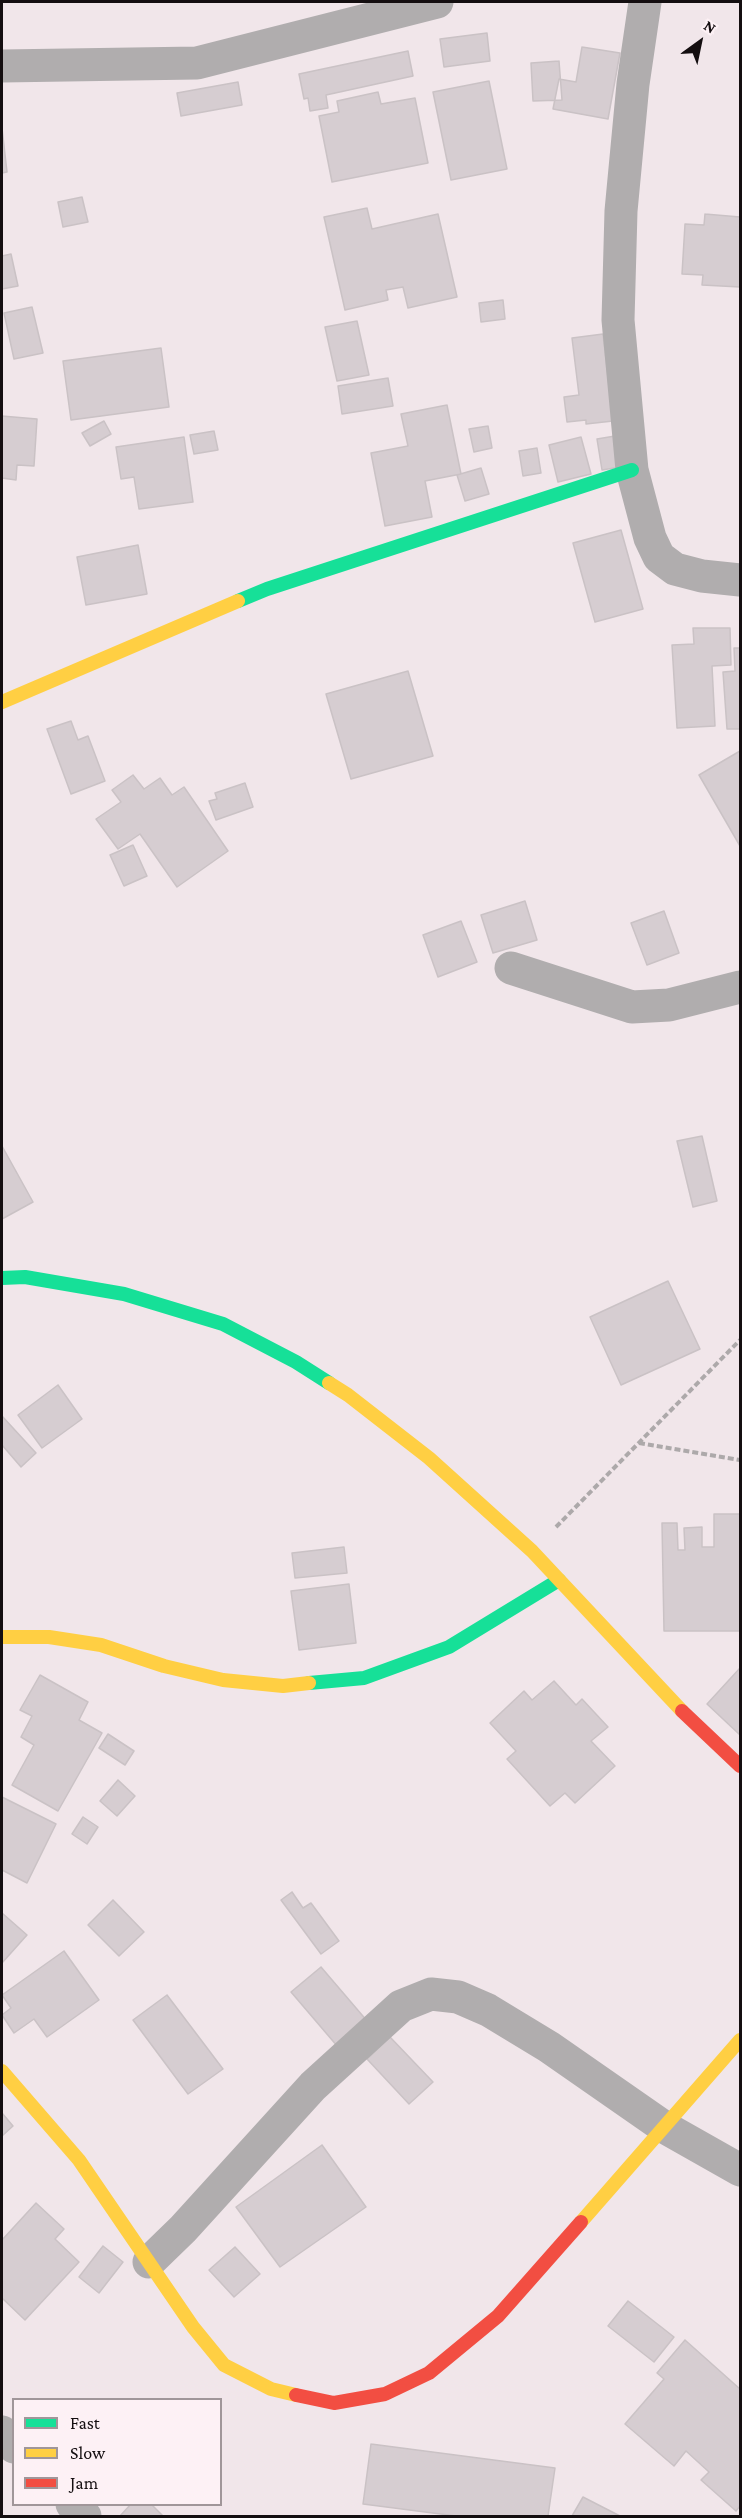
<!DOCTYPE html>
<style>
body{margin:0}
#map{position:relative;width:742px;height:2518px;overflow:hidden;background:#f1e6ea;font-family:"Crimson Pro",serif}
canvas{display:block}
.frame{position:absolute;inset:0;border:3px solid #140e10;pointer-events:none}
.legend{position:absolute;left:12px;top:2398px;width:210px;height:108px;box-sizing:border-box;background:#fdf1f5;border:2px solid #a09699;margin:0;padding:8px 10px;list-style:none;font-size:18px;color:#140e10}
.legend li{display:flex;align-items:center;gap:12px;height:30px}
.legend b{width:30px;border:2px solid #a09699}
.north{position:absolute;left:670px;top:12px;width:60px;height:60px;-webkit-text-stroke:4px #fdf1f5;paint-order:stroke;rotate:33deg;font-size:16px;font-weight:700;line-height:24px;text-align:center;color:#140e10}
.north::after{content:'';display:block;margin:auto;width:21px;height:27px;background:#140e10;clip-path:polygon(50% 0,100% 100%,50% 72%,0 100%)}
</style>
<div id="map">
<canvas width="742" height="2518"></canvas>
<div class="frame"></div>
<ul class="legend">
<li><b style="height:8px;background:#16e098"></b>Fast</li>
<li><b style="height:8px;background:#ffcf43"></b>Slow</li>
<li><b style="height:8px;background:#f24e42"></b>Jam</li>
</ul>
<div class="north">N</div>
</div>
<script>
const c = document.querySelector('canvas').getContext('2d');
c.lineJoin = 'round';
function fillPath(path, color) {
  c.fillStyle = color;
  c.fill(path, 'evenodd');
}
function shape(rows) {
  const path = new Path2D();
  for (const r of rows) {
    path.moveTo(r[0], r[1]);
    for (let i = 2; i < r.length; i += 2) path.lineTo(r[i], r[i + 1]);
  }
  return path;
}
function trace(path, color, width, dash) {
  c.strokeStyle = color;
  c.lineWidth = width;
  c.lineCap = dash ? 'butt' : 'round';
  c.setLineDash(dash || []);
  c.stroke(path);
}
const building = shape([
 [487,33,490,61,444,67,440,39,487,33],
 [582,47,620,53,608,119,553,109,559,79,576,82,582,47],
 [408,51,413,76,326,95,328,108,310,111,308,98,304,99,299,74,408,51],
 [559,61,562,100,533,101,531,63,559,61],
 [489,81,507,169,451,180,433,92,489,81],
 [238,82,242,105,181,116,177,93,238,82],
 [378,92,381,104,415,98,428,163,332,182,319,116,339,112,337,101,378,92],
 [2,128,7,172,2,173,2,128],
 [82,197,88,222,63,227,58,202,82,197],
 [367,208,372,229,438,214,457,297,408,308,403,287,386,290,388,300,345,310,324,217,367,208],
 [705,214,740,217,740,287,702,285,703,275,682,274,685,224,704,225,705,214],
 [11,254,18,286,2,289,2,256,11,254],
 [503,300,505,319,481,322,479,303,503,300],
 [32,307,43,353,14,359,4,313,32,307],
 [357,321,369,375,337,381,325,327,357,321],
 [603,334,613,421,586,424,586,420,567,422,564,397,579,395,572,338,603,334],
 [161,348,169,407,71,420,63,361,161,348],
 [388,378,393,406,342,414,338,386,388,378],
 [447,405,461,474,425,481,432,517,385,526,371,453,408,446,401,414,447,405],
 [2,416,37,419,34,466,17,465,16,480,2,478,2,416],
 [104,421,111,434,90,446,82,433,104,421],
 [488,426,492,448,474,452,469,429,488,426],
 [214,431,218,450,194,454,190,435,214,431],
 [621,435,626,466,602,470,597,439,621,435],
 [184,437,193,502,139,509,134,477,121,479,116,447,184,437],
 [581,437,591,474,558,482,549,445,581,437],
 [537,448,541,473,523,476,519,451,537,448],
 [481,468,489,494,465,501,457,475,481,468],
 [621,530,643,609,595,622,573,543,621,530],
 [138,545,147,594,86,605,77,557,138,545],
 [693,628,730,628,731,665,712,666,715,726,677,728,672,645,694,644,693,628],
 [734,648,740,648,740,729,727,729,723,672,735,671,734,648],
 [408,671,433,756,351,779,326,694,408,671],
 [71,721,78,740,88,736,105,781,71,794,47,729,71,721],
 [740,751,740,846,699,775,740,751],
 [133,775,144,789,160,778,172,795,184,787,228,851,177,887,140,834,118,849,96,819,121,802,112,790,133,775],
 [245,783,253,807,216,820,209,801,217,799,215,793,245,783],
 [133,845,147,876,124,886,110,855,133,845],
 [525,901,537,940,493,953,481,915,525,901],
 [664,911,679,953,647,965,631,923,664,911],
 [461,921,477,962,438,977,423,935,461,921],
 [702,1136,717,1201,693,1207,677,1141,702,1136],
 [2,1146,33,1202,2,1219,2,1146],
 [668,1281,700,1349,621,1385,590,1317,668,1281],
 [58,1385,82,1419,42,1448,18,1415,58,1385],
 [2,1416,36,1453,21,1467,2,1445,2,1416],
 [714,1514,740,1514,740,1631,664,1631,662,1523,677,1523,678,1550,685,1550,684,1528,702,1527,702,1547,714,1547,714,1514],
 [344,1547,347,1573,295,1578,292,1553,344,1547],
 [349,1584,356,1643,299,1650,291,1591,349,1584],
 [740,1668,740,1735,707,1704,740,1668],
 [40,1675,88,1702,79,1720,102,1733,58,1811,12,1785,34,1745,21,1737,32,1716,20,1710,40,1675],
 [554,1681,576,1705,582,1699,608,1727,591,1741,615,1766,575,1803,565,1793,550,1806,507,1759,516,1751,490,1723,524,1691,532,1700,554,1681],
 [108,1734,134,1751,125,1765,99,1748,108,1734],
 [118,1780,135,1796,117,1816,100,1801,118,1780],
 [2,1797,56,1824,27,1883,2,1870,2,1797],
 [83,1817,98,1827,87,1844,72,1834,83,1817],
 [292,1892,303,1908,311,1903,339,1941,321,1954,281,1900,292,1892],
 [113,1900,144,1932,119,1956,88,1925,113,1900],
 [2,1913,27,1935,2,1963,2,1913],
 [64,1951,99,2000,47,2037,34,2019,14,2033,2,2015,11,2008,2,1995,64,1951],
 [321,1967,368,2022,338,2047,291,1992,321,1967],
 [167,1995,223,2069,188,2094,133,2020,167,1995],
 [390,2037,433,2082,409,2104,367,2059,390,2037],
 [2,2113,13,2126,2,2136,2,2113],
 [322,2145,366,2207,280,2267,236,2207,322,2145],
 [36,2203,64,2229,55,2239,79,2262,25,2320,2,2298,2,2240,36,2203],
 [103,2246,123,2262,99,2293,79,2277,103,2246],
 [235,2247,260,2274,234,2297,209,2270,235,2247],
 [628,2301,674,2337,654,2362,608,2326,628,2301],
 [685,2340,740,2389,740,2506,736,2511,701,2480,709,2472,686,2451,674,2466,625,2424,664,2379,657,2373,685,2340],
 [371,2444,555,2468,548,2516,456,2516,363,2504,371,2444],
 [583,2497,620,2516,572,2516,583,2497],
 [131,2504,151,2504,163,2516,120,2516,131,2504]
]);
fillPath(building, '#d6cdd1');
trace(building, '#cac2c5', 1.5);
trace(shape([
 [639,1443,740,1460],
 [556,1527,740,1340]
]), '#ada9aa', 4, [6, 3]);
trace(shape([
 [645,2,633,84,621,211,618,320,632,470,650,538,659,557,675,569,702,576,740,580],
 [2,66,197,63,437,2],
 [511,968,632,1007,669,1005,740,987],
 [149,2262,183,2229,313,2086,401,2006,431,1994,458,1997,488,2010,549,2047,664,2127,740,2170],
 [2,2432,14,2447],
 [72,2504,85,2516]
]), '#b0adae', 33);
trace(shape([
 [238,601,267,589,632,470],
 [2,1278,25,1277,124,1294,223,1324,296,1362,329,1383],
 [309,1683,364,1678,449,1647,559,1580]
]), '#16e098', 14);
trace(shape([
 [2,702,238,601],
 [329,1383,348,1395,429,1458,532,1551,682,1711],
 [2,1637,49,1637,101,1645,164,1666,223,1680,283,1686,309,1683],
 [2,2071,79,2160,193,2327,224,2365,271,2389,296,2395],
 [581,2222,740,2040]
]), '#ffcf43', 14);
trace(shape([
 [682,1711,740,1766],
 [296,2395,334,2403,385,2394,429,2373,498,2316,581,2222]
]), '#f24e42', 14);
</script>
